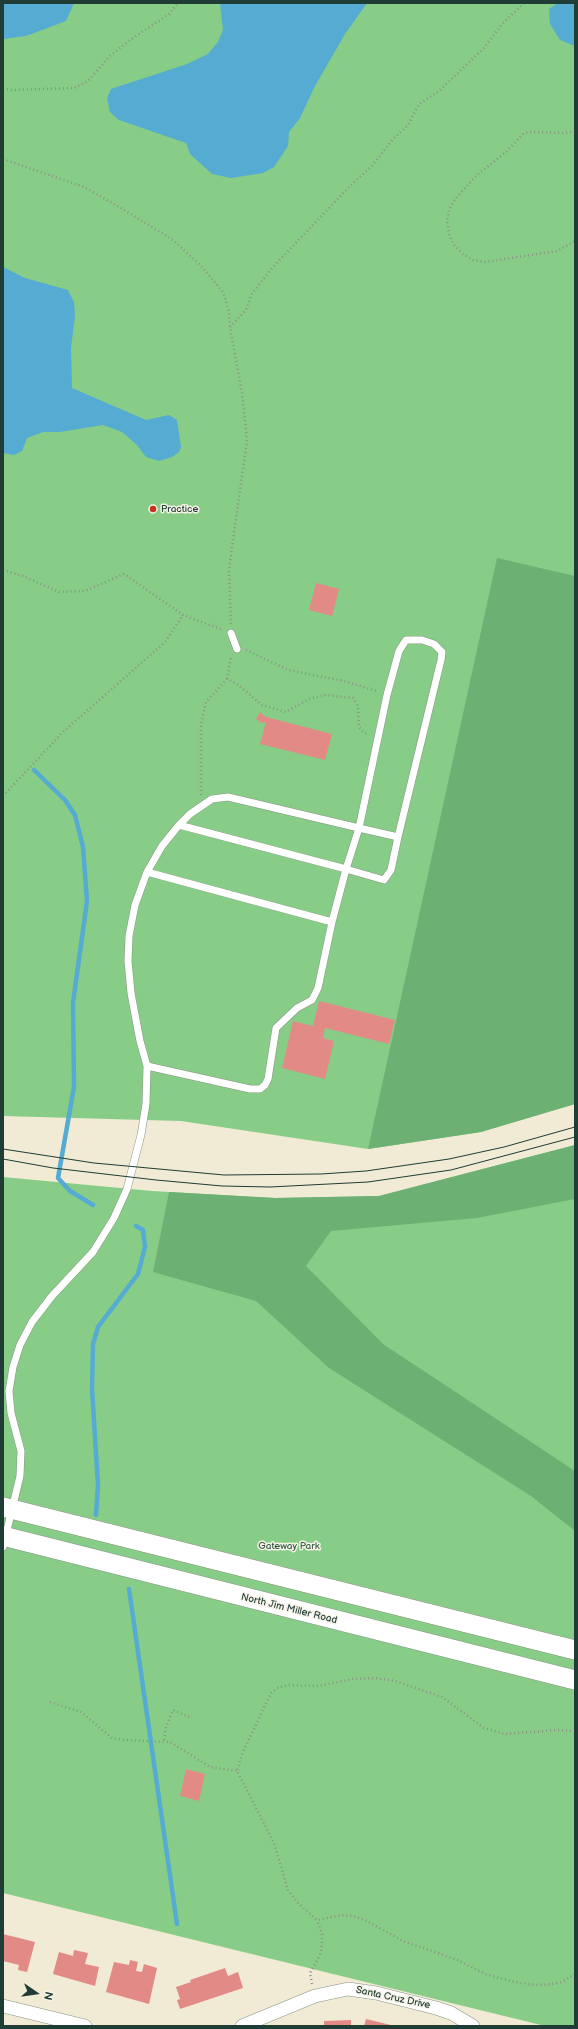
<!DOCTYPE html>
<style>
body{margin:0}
#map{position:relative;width:578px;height:2029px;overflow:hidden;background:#f1ead4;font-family:"Balsamiq Sans",sans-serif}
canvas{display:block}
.frame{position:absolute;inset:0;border:4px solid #1f3d34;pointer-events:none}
.north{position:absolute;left:16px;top:1973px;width:40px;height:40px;-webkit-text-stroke:3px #f7f3e8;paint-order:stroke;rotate:103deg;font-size:11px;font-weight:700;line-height:16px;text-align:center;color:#1f3d34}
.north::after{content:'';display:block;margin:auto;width:14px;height:18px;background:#1f3d34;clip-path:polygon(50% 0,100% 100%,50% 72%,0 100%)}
</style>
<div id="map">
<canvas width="578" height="2029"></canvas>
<div class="frame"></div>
<div class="north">N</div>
</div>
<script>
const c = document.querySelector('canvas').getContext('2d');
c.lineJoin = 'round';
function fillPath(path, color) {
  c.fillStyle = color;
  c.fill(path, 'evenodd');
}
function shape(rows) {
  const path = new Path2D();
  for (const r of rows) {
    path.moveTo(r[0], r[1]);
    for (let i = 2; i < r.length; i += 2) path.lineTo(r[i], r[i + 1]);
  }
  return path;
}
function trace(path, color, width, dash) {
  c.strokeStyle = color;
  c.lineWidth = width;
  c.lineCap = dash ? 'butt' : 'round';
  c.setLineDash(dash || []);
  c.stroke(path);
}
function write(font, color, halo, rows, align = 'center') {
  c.font = font + ' "Balsamiq Sans",sans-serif';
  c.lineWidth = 3;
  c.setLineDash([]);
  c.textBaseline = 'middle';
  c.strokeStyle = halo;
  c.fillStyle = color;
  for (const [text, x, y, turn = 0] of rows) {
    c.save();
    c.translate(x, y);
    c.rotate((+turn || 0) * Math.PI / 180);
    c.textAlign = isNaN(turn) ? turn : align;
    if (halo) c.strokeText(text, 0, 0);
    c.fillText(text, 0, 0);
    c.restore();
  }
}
fillPath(shape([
 [3,3,575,3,575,1104,481,1132,368,1149,181,1121,3,1116],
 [575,1145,575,2026,545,2026,3,1893,3,1177,152,1191,275,1198,379,1196]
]), '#87cd87');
fillPath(shape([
 [497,558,575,576,575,1104,481,1132,368,1149],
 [575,1145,575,1199,477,1218,331,1231,306,1266,383,1344,575,1471,575,1531,531,1496,329,1368,256,1301,153,1272,169,1192,275,1198,379,1196]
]), '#6db074');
fillPath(shape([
 [3,3,74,3,66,21,26,36,3,39],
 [220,3,367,3,345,34,315,86,300,118,289,132,288,146,274,167,263,173,231,178,212,174,190,154,186,143,119,120,110,112,107,98,111,89,187,64,208,54,218,42,223,30],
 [558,3,575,3,575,46,560,40,550,24,549,9],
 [3,267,25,278,68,290,74,302,75,316,71,348,72,388,146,420,169,415,177,420,181,447,179,452,172,457,159,461,146,457,137,445,122,432,103,425,60,432,43,432,27,438,22,451,14,455,3,453]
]), '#55abd1');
trace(shape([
 [34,770,65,800,75,815,83,847,87,901,73,1003,74,1087,58,1178,70,1191,93,1205],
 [96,1515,98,1485,92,1389,93,1344,98,1327,138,1274,145,1247,143,1230,136,1226],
 [129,1589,177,1924]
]), '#55abd1', 4.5);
fillPath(shape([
 [316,583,339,589,332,616,309,610],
 [260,712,266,717,332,734,325,760,260,744,266,722,262,723,256,719],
 [319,1001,395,1020,389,1044,325,1028,323,1038,334,1041,325,1079,282,1068,293,1021,313,1026],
 [186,1769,205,1774,199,1801,180,1796],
 [3,1934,35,1942,27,1972,18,1970,19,1965,3,1961],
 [74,1950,88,1953,85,1964,99,1967,95,1986,53,1974,59,1952,73,1956],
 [130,1960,138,1962,136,1971,142,1972,144,1964,157,1968,149,2004,106,1992,114,1962,129,1965],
 [225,1968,228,1976,238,1972,243,1988,180,2009,177,2000,180,1999,176,1987,191,1982,190,1980],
 [366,2019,391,2025,391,2026,364,2026],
 [351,2020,351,2026,324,2026,324,2021]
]), '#e28b86');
const service = shape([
 [231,633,237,649],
 [147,872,332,922],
 [147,1066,250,1089,260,1089,265,1085,268,1079,276,1028,297,1008,312,1000,318,988,332,922,346,869,384,880,391,870,398,837],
 [3,1547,20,1476,21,1451,11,1413,9,1391,13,1367,20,1345,32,1322,52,1296,93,1252,114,1218,127,1189,141,1135,146,1104,147,1066,140,1041,131,993,128,961,129,936,135,905,147,872,162,846,179,825,190,814,212,799,228,797,359,828,398,837,441,660,442,652,434,644,422,640,406,640,399,651,387,695,359,828,346,869,179,825]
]);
const minor = shape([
 [3,2006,85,2026],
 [242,2026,315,1996,348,1989,376,1993,436,2008,451,2013,473,2026]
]);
const secondary = shape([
 [3,1507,575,1650],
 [3,1536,575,1680]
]);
trace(service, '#889484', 8);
trace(minor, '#889484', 14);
trace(secondary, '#889484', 20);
trace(shape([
 [3,89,12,90,74,88,88,81,110,56,130,40,169,14,178,3],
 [575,131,564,133,533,132,524,133,506,152,477,175,455,199,449,210,447,222,449,234,454,245,463,254,473,260,485,262,557,251,575,241],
 [3,159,84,187,116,205,173,240,202,267,223,292,229,311,230,327,242,393,247,440,229,569,231,624],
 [230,327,246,310,251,295,273,267,350,186,372,166,393,139,408,125,419,104,439,91,483,49,503,23,524,3],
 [3,570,23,576,59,592,85,591,124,574,183,615,223,630],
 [246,650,288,670,344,681,377,691],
 [227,679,231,657],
 [201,795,201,725,206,702,227,679,237,684,262,705,286,712,309,699,326,695,353,698,358,706,359,727,364,733,369,734],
 [3,796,62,733,165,642,183,615],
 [50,1702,81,1712,112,1738,125,1740,170,1742,210,1767,237,1771],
 [575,1731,557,1730,505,1734,484,1728,442,1697,395,1681,375,1678,353,1679,318,1686,289,1685,277,1688,271,1693,242,1754,237,1771,274,1843,288,1890,297,1902,317,1920,342,1915,353,1916,365,1920,403,1941,458,1960,485,1974,510,1981,535,1985,552,1984,562,1982,575,1974],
 [164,1740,166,1727,173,1710,192,1718],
 [312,1984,310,1973,320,1955,322,1945,322,1934,317,1920]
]), '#889484', 2.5, [1, 3]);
trace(service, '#fff', 7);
trace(minor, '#fff', 13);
trace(secondary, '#fff', 19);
trace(shape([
 [3,1149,94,1163,224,1175,321,1174,366,1171,449,1159,504,1147,575,1127],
 [3,1159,53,1168,156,1180,222,1186,270,1187,368,1182,451,1170,575,1137]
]), '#1f3d34', 1);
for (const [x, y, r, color] of [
 [153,509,4,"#c8321e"]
]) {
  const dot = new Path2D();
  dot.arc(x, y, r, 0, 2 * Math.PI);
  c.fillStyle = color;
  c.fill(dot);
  trace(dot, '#f7f3e8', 1.5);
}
write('10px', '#1f3d34', '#f7f3e8', [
 ["Practice",161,509]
], 'left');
write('10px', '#345a45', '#f7f3e8', [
 ["Gateway Park",289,1546]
]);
write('10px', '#1f3d34', '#f7f3e8', [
 ["North Jim Miller Road",289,1609,14],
 ["Santa Cruz Drive",393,1998,12]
]);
</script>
